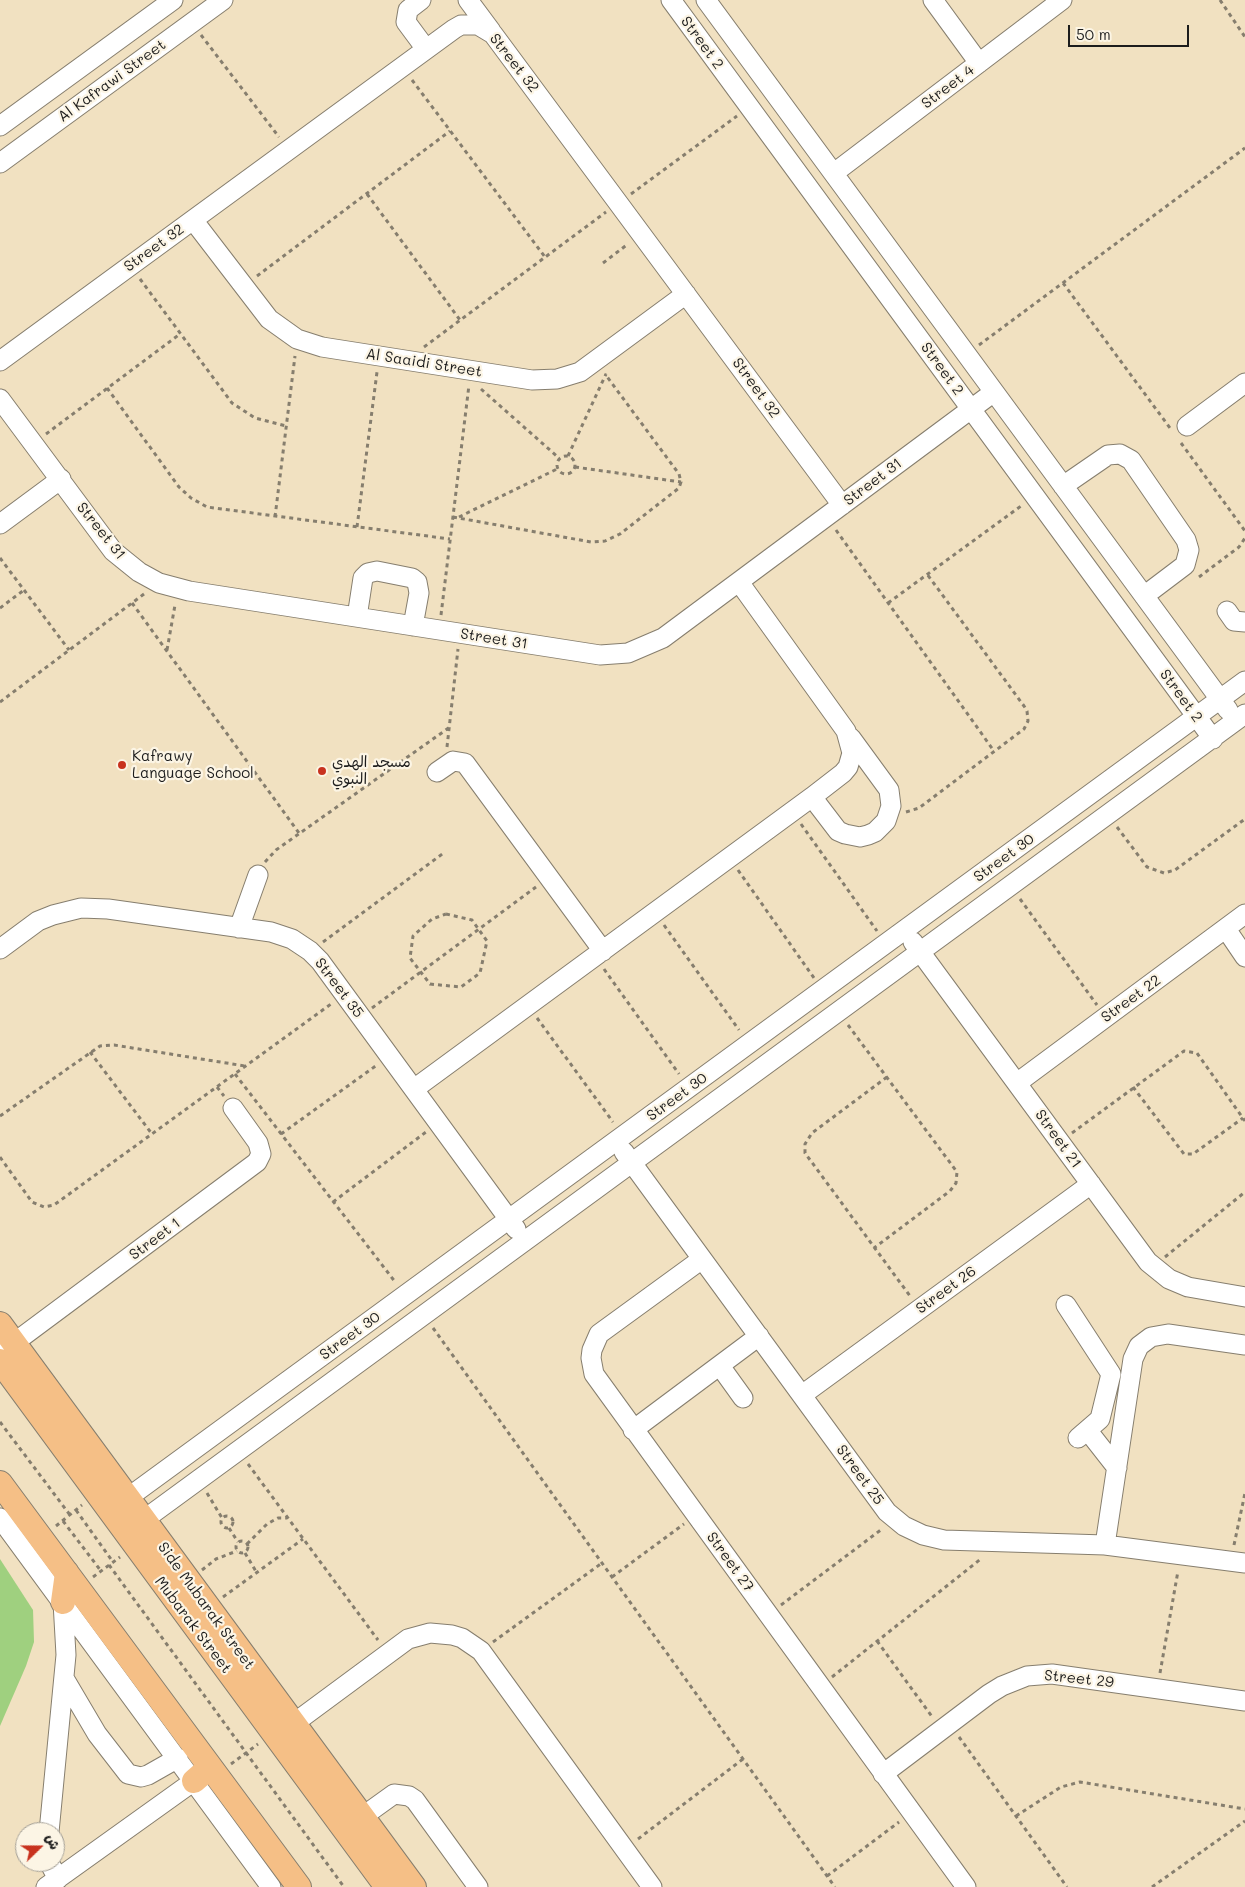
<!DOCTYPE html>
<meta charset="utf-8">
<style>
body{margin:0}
#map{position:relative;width:1245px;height:1887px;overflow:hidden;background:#f1e1c1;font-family:Mali,"Playpen Sans Arabic",sans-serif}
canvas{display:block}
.north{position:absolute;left:15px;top:1822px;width:50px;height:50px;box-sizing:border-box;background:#fcf5e5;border:1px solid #a29e95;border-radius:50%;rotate:68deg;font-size:14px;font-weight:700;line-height:20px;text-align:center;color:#1c1c1c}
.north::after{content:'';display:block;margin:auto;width:18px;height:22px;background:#c8321e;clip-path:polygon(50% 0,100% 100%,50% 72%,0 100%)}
.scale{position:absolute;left:1068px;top:25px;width:121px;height:22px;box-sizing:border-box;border:2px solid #1c1c1c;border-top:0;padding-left:6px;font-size:15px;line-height:18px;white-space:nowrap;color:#1c1c1c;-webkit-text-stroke:4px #fcf5e5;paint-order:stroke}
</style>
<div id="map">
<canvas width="1245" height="1887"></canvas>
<div class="north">ش</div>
<div class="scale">50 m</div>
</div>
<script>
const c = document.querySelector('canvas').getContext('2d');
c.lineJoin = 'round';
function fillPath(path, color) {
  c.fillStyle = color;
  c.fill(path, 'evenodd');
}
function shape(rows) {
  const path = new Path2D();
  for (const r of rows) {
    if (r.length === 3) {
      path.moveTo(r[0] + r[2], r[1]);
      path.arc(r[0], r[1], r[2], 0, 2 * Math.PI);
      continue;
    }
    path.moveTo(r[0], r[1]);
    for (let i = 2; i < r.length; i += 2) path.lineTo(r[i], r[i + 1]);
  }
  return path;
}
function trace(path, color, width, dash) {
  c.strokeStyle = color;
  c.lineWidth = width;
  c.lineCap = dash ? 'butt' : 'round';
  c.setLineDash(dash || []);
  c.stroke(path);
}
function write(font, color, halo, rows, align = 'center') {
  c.font = font + ' Mali,"Playpen Sans Arabic",sans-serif';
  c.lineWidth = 4.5;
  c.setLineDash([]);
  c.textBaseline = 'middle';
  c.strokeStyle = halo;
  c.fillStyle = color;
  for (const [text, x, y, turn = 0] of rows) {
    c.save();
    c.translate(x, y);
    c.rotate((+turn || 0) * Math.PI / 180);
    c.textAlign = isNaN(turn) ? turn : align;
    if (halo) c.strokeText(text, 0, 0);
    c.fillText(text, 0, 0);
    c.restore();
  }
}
fillPath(shape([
 [0,1559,33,1610,34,1642,26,1666,0,1726]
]), '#9fd07f');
const minor = shape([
 [421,0,408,10,406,22,426,49],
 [468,0,491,31],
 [671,0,1213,739],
 [706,0,1228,710],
 [933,0,979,63],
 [0,126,173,0],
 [0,163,223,0],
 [834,173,1062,0],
 [193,220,269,319,297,339,322,347,532,380,557,379,580,372,686,294],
 [0,361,454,29,461,25,478,25,493,34,842,505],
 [0,399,113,551,139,572,159,583,189,591,600,655,628,653,663,638,994,392],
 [1187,426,1245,383],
 [1063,486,1108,455,1120,454,1131,460,1186,540,1189,550,1185,565,1144,596],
 [0,524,61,479],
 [1227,611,1234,621,1245,622],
 [357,617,363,578,368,573,377,571,412,578,417,582,419,593,413,626],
 [437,772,453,761,465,763,603,951],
 [812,797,838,831,845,834,860,837,868,835,875,832,886,821,891,806,889,790,851,738],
 [239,928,258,875],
 [1226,929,1245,957],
 [913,942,1148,1262,1169,1279,1188,1287,1245,1297],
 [0,949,38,921,53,915,81,908,108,909,271,932,292,939,310,951,320,961,516,1229],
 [1017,1083,1245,914],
 [414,1089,812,797,843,773,848,767,852,753,846,731,739,582],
 [624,1152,887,1512,904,1526,923,1535,944,1540,1105,1545,1245,1563],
 [702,1259,599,1334,592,1350,591,1358,594,1374,966,1887],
 [1066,1305,1111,1374,1100,1419,1078,1438],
 [3,1351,257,1162,261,1154,258,1143,233,1108],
 [720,1366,743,1398],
 [802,1395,1091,1184],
 [633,1430,759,1336],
 [1088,1431,1117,1468],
 [118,1505,1245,681],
 [0,1518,271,1887],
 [134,1527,1245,714],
 [1105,1545,1133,1359,1139,1346,1151,1337,1168,1334,1245,1345],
 [64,1678,97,1734,128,1774,141,1777,148,1775,178,1758],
 [293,1724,408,1639,430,1633,452,1635,462,1638,481,1651,652,1887],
 [883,1774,989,1694,1002,1686,1027,1676,1052,1674,1245,1701],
 [362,1817,394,1794,409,1796,415,1800,478,1887],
 [49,1832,66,1655,63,1602],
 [49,1862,58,1879],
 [46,1887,194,1781]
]);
const major = shape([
 [0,1324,414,1887],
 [0,1361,387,1887],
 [0,1483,299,1887],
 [63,1602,67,1573],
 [194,1781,210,1767]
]);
trace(minor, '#867e6e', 21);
trace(major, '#867e6e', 26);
trace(shape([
 [1220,0,1245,37],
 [201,35,279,137],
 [412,80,545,257],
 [367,194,460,320],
 [631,194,737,116],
 [603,263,628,244],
 [257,276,450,131],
 [140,279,232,403,255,418,286,426],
 [1063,283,1170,428],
 [979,345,1245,148],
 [424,347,606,212],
 [107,388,179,487,191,498,207,507,450,539],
 [481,389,559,458],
 [46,434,180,334],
 [1181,443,1245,531],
 [566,465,9],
 [568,456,606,374],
 [575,467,681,482],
 [275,517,295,356],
 [453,517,591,542,605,541,620,534,679,488,681,482,679,474,605,374],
 [459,517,557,469],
 [357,527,377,372],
 [836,530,994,751],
 [0,558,69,650],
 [1199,577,1239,547,1245,538],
 [132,603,299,833],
 [888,603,1021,506],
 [0,608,24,590],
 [441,615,469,385],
 [167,650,175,605],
 [0,702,144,594],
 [447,747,458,649],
 [906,812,919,808,1024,729,1028,721,1027,711,1024,706,927,574],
 [801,824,877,931],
 [1117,827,1147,867,1164,873,1175,870,1245,819],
 [265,862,276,850,450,727],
 [738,870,814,978],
 [1020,899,1097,1005],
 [446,914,472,920,487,941,480,973,461,987,430,984,410,958,413,936,432,919,446,914],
 [664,925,739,1030],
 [323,942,445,852],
 [604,969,679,1074],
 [372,1008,536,887],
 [537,1018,613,1122],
 [848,1025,957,1172,956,1183,950,1191,874,1248],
 [90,1052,152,1134],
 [235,1074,396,1283],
 [887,1077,812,1133,805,1144,805,1153,910,1296],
 [217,1087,224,1096],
 [1133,1087,1184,1154,1193,1154,1243,1118],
 [0,1116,100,1046,114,1045,245,1066],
 [1072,1133,1184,1051,1197,1053,1245,1121],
 [281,1134,377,1065],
 [0,1157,32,1202,44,1207,54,1205,331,1004],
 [333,1202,426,1132],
 [1165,1257,1245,1192],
 [433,1328,835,1887],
 [0,1422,70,1515],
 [248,1464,378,1640],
 [207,1493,222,1518],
 [76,1510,113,1562],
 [227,1522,6],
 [63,1521,101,1571],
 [56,1526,82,1505],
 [229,1528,238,1542],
 [242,1547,6],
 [247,1544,267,1524,278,1518,287,1518],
 [1234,1545,1245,1493],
 [245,1553,257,1573],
 [109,1565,344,1887],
 [202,1570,216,1559,237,1551],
 [93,1577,120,1557],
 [612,1577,684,1524],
 [223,1597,303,1539],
 [781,1605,882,1529],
 [877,1641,933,1718],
 [493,1642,602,1563],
 [1160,1673,1178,1571],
 [832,1677,982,1558],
 [959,1737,1067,1887],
 [231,1764,258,1744],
 [1016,1816,1061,1787,1080,1782,1245,1809],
 [638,1839,743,1759],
 [827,1876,899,1822],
 [1152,1887,1245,1821]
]), '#867e6e', 3, [4, 4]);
trace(minor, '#fff', 19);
trace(major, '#f5bf86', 24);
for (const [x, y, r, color] of [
 [122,765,5,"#c8321e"],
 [322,771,5,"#c8321e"]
]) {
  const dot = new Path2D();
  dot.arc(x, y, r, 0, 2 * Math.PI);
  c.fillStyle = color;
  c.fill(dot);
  trace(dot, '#fcf5e5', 2);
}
write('15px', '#1c1c1c', '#fcf5e5', [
 ["Street 2",702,43,54],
 ["Street 32",514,63,52],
 ["Al Kafrawi Street",112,81,-36],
 ["Street 4",948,87,-37],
 ["Street 32",154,248,-36],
 ["Al Saaidi Street",424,363,9],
 ["Street 2",942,369,54],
 ["Street 32",756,388,54],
 ["Street 31",873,482,-37],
 ["Street 31",101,531,51],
 ["Street 31",494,639,9],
 ["Street 2",1181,696,54],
 ["Street 30",1004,858,-36],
 ["Street 35",339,988,53],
 ["Street 22",1131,999,-36],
 ["Street 30",677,1097,-36],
 ["Street 21",1058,1139,54],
 ["Street 1",155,1239,-37],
 ["Street 26",946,1290,-36],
 ["Street 30",350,1336,-36],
 ["Street 25",860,1475,54],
 ["Street 27",730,1562,54],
 ["Side Mubarak Street",206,1606,54],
 ["Mubarak Street",193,1625,53],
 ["Street 29",1079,1679,6]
]);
write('15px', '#1c1c1c', '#fcf5e5', [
 ["Kafrawy",132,756],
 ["Language School",132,773],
 ["مسجد الهدي",332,762],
 ["النبوي",332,779]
], 'left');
</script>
